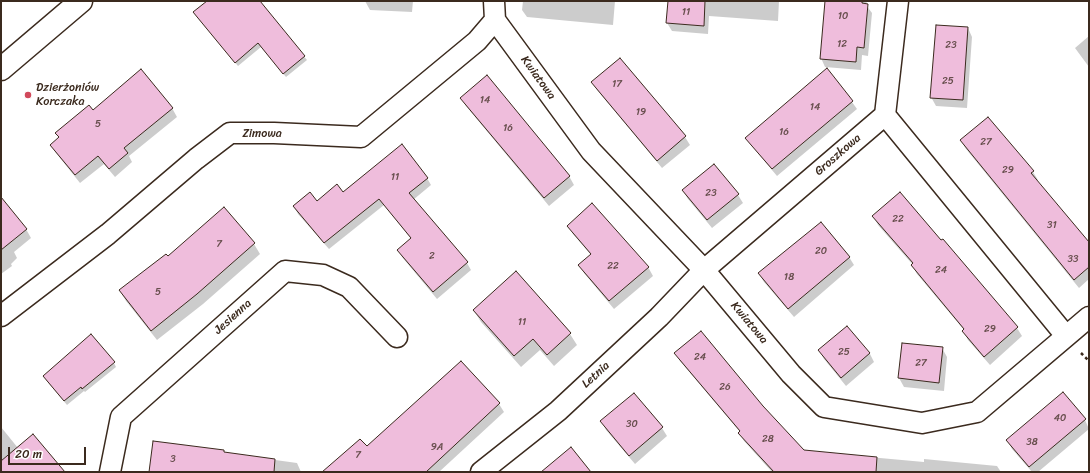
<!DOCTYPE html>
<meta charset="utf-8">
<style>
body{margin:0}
#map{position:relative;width:1090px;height:473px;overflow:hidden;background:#fff;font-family:Sriracha,sans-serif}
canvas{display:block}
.frame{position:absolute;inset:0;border:2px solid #3b2a1e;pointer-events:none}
.scale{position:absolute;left:8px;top:447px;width:78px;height:18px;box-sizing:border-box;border:2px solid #3b2a1e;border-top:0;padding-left:5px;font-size:12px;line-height:14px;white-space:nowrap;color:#3b2a1e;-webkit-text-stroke:3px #fff;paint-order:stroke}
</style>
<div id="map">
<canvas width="1090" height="473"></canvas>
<div class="frame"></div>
<div class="scale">20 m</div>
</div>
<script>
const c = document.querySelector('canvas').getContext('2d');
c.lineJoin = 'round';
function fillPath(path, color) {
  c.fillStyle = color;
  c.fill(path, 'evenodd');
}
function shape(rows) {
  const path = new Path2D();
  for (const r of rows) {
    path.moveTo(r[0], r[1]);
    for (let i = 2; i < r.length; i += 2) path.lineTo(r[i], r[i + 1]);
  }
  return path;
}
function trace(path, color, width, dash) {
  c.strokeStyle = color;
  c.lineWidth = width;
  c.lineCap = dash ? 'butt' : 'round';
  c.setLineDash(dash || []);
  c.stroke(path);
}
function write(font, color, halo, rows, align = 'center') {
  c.font = font + ' Sriracha,sans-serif';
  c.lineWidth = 3;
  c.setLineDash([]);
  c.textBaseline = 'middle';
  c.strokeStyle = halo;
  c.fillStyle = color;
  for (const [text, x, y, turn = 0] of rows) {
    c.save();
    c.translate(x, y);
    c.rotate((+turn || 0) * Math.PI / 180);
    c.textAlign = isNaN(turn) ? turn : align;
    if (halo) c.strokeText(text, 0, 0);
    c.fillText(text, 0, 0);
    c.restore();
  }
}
fillPath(shape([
 [208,1,259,1,307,60,286,77,261,47,238,66,197,17],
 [365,1,413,1,412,12,370,10],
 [523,1,615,1,613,25,527,17,522,10],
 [669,1,779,1,778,21,709,16,708,34,672,31,667,23],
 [826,1,867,1,866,5,872,13,868,56,862,55,861,70,825,67,821,58],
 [968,28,972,37,967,108,936,106,931,97],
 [1089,36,1089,67,1075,48],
 [620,59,685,137,690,145,662,168,597,90,592,82],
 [826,69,852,102,857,109,777,176,751,145,746,138],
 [461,98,569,176,574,185,549,206,466,106],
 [172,108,177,117,129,156,132,162,115,177,104,164,80,183,56,153,51,145,59,138,56,133,93,111],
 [988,118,1033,172,1038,180,1036,181,1089,244,1089,279,1079,288,966,149,961,141],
 [427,178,431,185,413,200,467,263,471,270,437,299,402,257,398,250,411,239,384,205,329,249,298,214,294,207,317,202,343,193],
 [683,191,738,195,743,203,712,228,688,199],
 [224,209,254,244,260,254,203,304,157,340,126,301,120,291,168,258],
 [873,216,941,242,942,240,1017,328,1022,336,990,365,968,340,963,331,964,330,917,274,912,265,913,265,878,225],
 [1,219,26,229,31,238,14,252,17,258,11,264,12,266,1,274],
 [568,226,648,267,653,276,614,309,584,273,579,265,591,255,573,234],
 [849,257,854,265,794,317,764,282,759,274],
 [516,273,570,334,577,345,554,366,540,350,521,367,481,322,474,311],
 [847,327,870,354,874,362,846,386,824,359,819,350],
 [903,344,942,348,947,357,944,391,904,387,899,378],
 [676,353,797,472,772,472,744,441,739,433,740,432,680,361],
 [114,363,116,367,85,392,84,391,67,405,46,380],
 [634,394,662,428,667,436,635,464,606,430,602,421],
 [499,404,504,412,439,472,324,472,367,448],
 [1085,420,1089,429,1038,472,1032,472,1012,449,1007,440],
 [1,427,18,448,62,472,1,472],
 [223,451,225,453,297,463,301,472,150,472],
 [814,452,924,462,924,459,997,466,1001,472,813,472]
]), '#0003');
const building = shape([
 [207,1,260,1,305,56,283,74,258,43,235,63,193,12,207,1],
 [668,1,705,1,704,26,666,23,668,1],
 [825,1,862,1,862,3,868,4,864,48,857,47,856,62,820,59,825,1],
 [936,25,968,27,963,100,930,98,936,25],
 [620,58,686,136,657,161,591,82,620,58],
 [827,68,853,101,772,169,745,138,827,68],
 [141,69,173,108,124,148,128,153,109,169,98,156,75,175,50,145,59,137,55,133,89,105,93,110,141,69],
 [487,75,570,176,544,198,460,98,487,75],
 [988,117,1034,171,1031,173,1089,242,1089,267,1074,280,960,140,988,117],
 [402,144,428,178,409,193,468,262,433,292,397,250,411,238,379,199,324,243,293,206,310,192,317,201,337,184,343,192,402,144],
 [714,164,739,194,707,220,682,190,714,164],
 [900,192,941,240,943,239,1018,327,984,357,962,331,964,329,911,265,913,263,872,216,900,192],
 [1,197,27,229,1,250,1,197],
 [592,203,649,267,609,301,578,265,591,254,567,226,592,203],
 [224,207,255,243,197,294,151,331,119,290,166,254,168,256,224,207],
 [821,222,850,257,788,309,758,273,821,222],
 [516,271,571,333,547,355,533,339,514,356,473,310,516,271],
 [847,326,870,353,841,378,818,350,847,326],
 [701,331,763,406,804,450,877,457,876,472,774,472,738,433,740,431,674,353,701,331],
 [91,334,115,362,82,389,81,387,64,401,43,376,91,334],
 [902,343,943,347,939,383,898,378,902,343],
 [461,361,500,403,426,472,322,472,360,439,367,446,461,361],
 [1063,392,1086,419,1029,467,1006,440,1063,392],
 [634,393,663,427,629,456,600,421,634,393],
 [33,434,65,472,1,472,1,461,33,434],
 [153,441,224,450,224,452,275,459,274,472,149,472,153,441],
 [571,447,591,472,541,472,571,447]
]);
fillPath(building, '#efbddc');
trace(building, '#3b2a1e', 1);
const street = shape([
 [494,1,495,20,591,151,704,270,791,374,824,407,922,423,977,412,1089,317],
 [885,115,1066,336],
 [1,316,108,234,196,159,230,133,274,133,361,137,477,41,495,20],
 [110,472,121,417,285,271,323,275,349,287,397,337],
 [481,472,558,411,659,317,704,270,885,115,898,1]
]);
const secondary = shape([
 [1,69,81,1]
]);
trace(street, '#3b2a1e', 23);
trace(secondary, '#3b2a1e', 25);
trace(shape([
 [1081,353,1089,361]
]), '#3b2a1e', 2.5, [3, 3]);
trace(street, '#fff', 20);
trace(secondary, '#fff', 22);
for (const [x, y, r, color] of [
 [28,95,4,"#d1495b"]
]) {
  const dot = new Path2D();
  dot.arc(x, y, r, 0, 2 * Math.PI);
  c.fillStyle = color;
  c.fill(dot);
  trace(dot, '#fff', 1.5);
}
write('10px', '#684f4e', null, [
 ["11",686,12],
 ["10",843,16],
 ["12",842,44],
 ["23",951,45],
 ["25",948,81],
 ["17",617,84],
 ["14",485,100],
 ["14",815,107],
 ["19",641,112],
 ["5",98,124],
 ["16",508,128],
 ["16",784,132],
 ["27",986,142],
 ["29",1008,170],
 ["11",395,177],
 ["23",711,193],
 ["22",898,219],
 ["31",1052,225],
 ["7",219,244],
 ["20",821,251],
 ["2",432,256],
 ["33",1073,259],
 ["22",613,266],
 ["24",941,270],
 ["18",789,277],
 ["5",158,292],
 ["11",522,322],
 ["29",990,329],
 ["25",844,352],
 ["24",700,357],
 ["27",921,363],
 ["26",725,387],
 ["40",1060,418],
 ["30",632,424],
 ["28",768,439],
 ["38",1032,442],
 ["9A",437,447],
 ["7",358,455],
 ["3",173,459]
]);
write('12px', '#3b2a1e', '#fff', [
 ["Kwiatowa",538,78,54],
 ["Zimowa",262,134],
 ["Groszkowa",838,155,-41],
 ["Jesienna",233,317,-42],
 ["Kwiatowa",749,323,50],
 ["Letnia",596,375,-43]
]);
write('12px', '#3b2a1e', '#fff', [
 ["Dzierżoniów",36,88],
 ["Korczaka",36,102]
], 'left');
</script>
